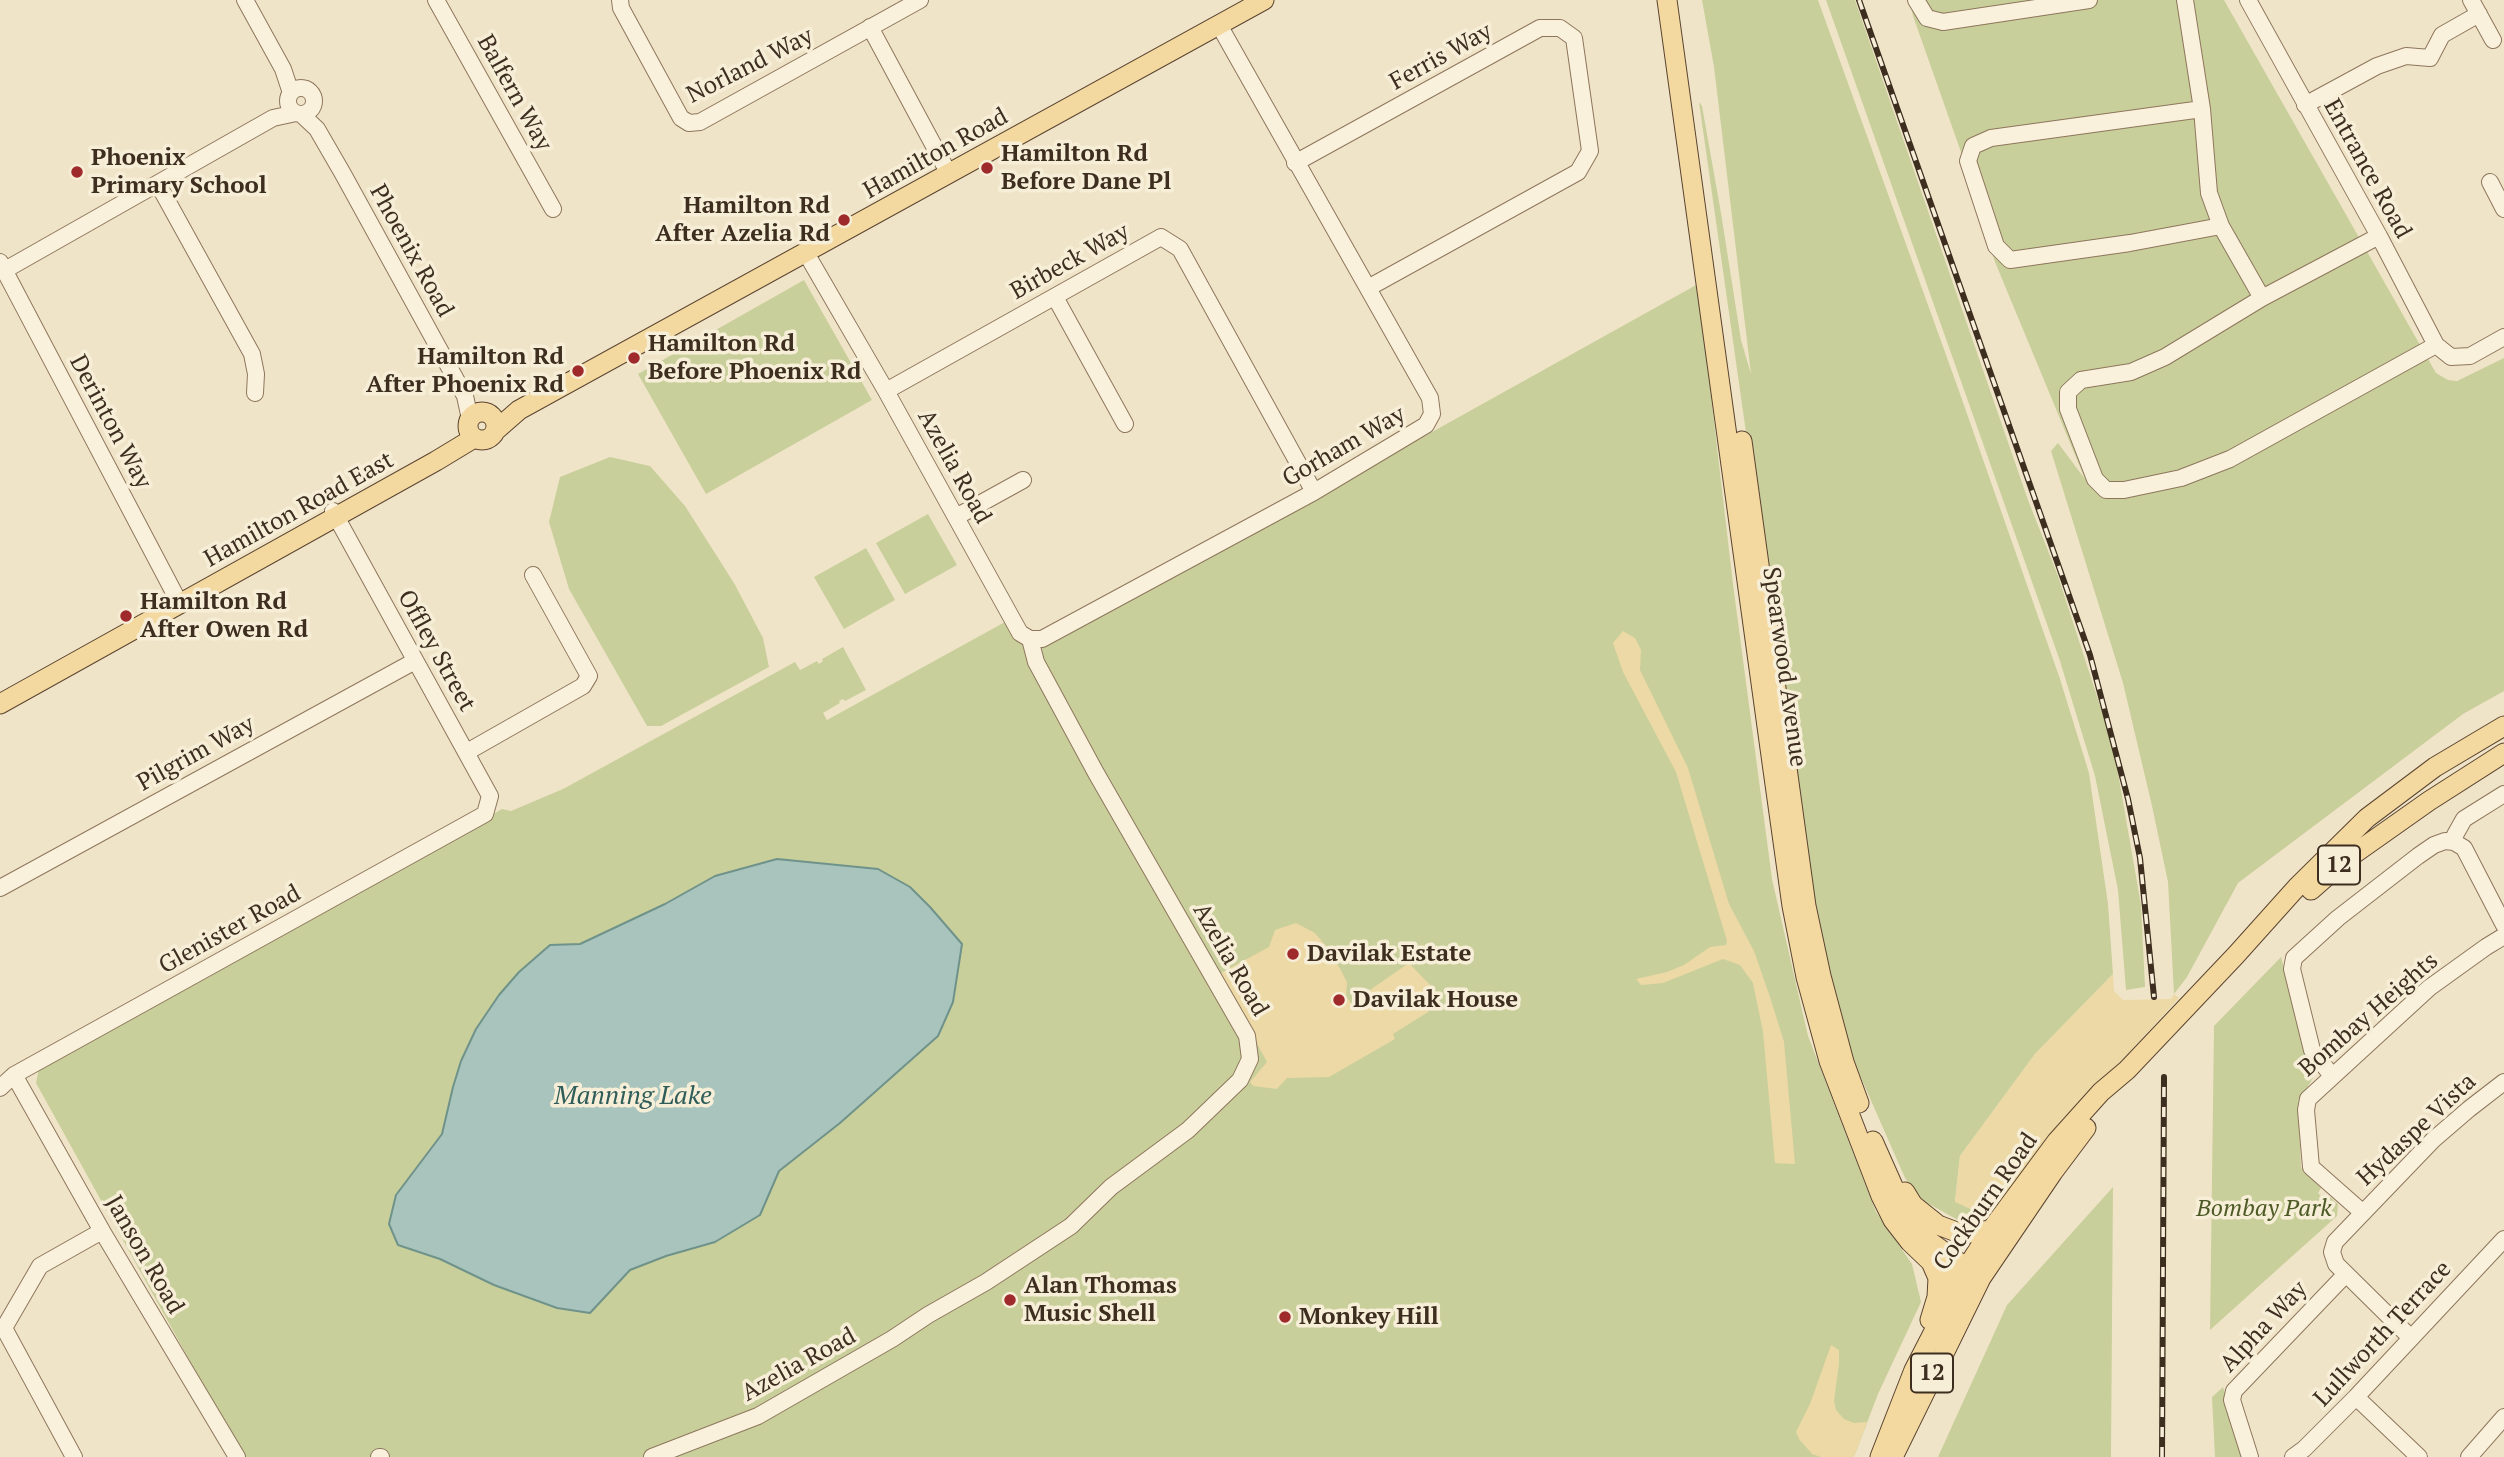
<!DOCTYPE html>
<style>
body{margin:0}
canvas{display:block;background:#f0e4c8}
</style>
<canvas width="2504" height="1457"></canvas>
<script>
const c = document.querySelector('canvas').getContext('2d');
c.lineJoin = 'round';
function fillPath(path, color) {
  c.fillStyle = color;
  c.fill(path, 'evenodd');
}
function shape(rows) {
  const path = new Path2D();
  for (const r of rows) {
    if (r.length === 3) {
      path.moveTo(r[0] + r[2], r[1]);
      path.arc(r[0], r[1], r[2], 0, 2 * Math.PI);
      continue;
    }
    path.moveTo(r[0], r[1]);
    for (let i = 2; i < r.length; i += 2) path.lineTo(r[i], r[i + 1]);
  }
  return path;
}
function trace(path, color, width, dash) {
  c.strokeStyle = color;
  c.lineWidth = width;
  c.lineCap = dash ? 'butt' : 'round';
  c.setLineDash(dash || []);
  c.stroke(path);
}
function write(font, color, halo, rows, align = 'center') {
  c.font = font + ' "PT Serif",serif';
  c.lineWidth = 7;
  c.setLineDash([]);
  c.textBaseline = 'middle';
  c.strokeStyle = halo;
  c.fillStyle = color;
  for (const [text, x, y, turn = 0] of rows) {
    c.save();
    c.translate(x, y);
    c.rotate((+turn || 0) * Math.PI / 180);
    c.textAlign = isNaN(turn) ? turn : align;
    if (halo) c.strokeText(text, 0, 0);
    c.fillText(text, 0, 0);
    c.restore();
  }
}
fillPath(shape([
 [1702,0,1818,0,1959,391,2060,679,2089,773,2108,904,2113,974,2035,1054,1960,1156,1955,1201,1973,1210,1979,1209,1972,1217,1964,1220,1958,1220,1920,1199,1905,1178,1844,1039,1815,918,1699,102,1702,106,1721,213,1741,340,1751,374,1714,67],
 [1826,0,1855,0,2028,500,2058,576,2105,721,2118,773,2141,905,2145,987,2126,990,2118,890,2095,776,2060,661],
 [1910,0,2224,0,2436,373,2448,380,2457,381,2504,358,2504,691,2463,714,2238,883,2187,977,2174,994,2168,882,2152,806,2123,683,2051,451,2058,443,2085,479,1995,262,1961,152,1913,16],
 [804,280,872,400,706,494,638,374],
 [1698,284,1733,584,1772,879,1808,1036,1876,1212,1912,1264,1921,1302,1878,1394,1854,1457,243,1457,36,1083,39,1068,77,1044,207,978,332,907,502,809,511,811,563,789,795,662,800,670,817,661,819,664,823,661,822,659,843,647,866,690,845,701,843,699,839,701,840,703,823,713,827,720,1005,622,1016,641,1051,644],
 [610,457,650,466,685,506,734,583,763,638,769,667,661,726,647,726,569,589,549,522,560,477],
 [928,514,957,565,905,594,876,543],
 [866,548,895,600,844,629,814,577],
 [2281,957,2313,1078,2298,1102,2301,1167,2321,1188,2318,1193,2324,1199,2328,1195,2338,1204,2337,1216,2210,1330,2214,1026],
 [2113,1187,2111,1457,1938,1457,2007,1305],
 [2223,1387,2244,1457,2215,1457,2212,1397]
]), '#c9cf9b');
fillPath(shape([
 [1623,631,1635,638,1641,650,1640,670,1688,768,1729,904,1754,951,1770,997,1784,1042,1795,1164,1775,1163,1763,1032,1753,983,1740,965,1723,959,1663,983,1641,985,1636,979,1667,972,1684,965,1710,947,1726,945,1727,941,1676,772,1623,672,1613,643],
 [1296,923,1315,933,1331,952,1347,982,1346,996,1351,1003,1409,963,1430,985,1436,1001,1428,1012,1393,1034,1395,1039,1329,1077,1287,1078,1277,1089,1253,1086,1250,1082,1267,1062,1219,974,1269,947,1275,930],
 [2113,974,2114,991,2123,1000,2171,999,2174,994,2179,998,2113,1070,2004,1200,1991,1207,1973,1210,1955,1202,1960,1156,2035,1054],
 [1831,1345,1839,1350,1839,1363,1834,1401,1836,1410,1844,1419,1854,1423,1867,1422,1854,1457,1821,1457,1812,1454,1799,1439,1796,1432,1810,1404]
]), '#ecd9a5');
const water = shape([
 [777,859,878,869,910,887,930,907,962,944,953,1002,938,1036,840,1123,779,1171,760,1215,715,1242,666,1256,630,1270,590,1313,557,1308,494,1285,440,1259,398,1245,389,1224,396,1195,442,1134,453,1087,461,1061,476,1029,499,995,519,972,550,945,580,944,665,904,715,876,777,859]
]);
fillPath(water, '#a9c4bc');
trace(water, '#6f938a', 2);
const minor = shape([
 [245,0,283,69,291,93],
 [436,0,553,209],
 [620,0,621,8,681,118,689,123,700,122,920,0],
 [1916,0,1927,18,1943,22,2089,0],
 [2185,0,2202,109,2209,193,2221,226,2130,243,2010,260,1996,246,1968,161,1973,146,1991,138,2202,109],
 [2248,0,2379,236,2436,345,2451,357,2470,356,2504,337],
 [2471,0,2493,40],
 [870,27,949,174],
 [301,101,13],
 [2305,105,2377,66,2406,56,2430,58,2442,35,2479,14],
 [301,114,317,129,343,174,465,396,470,419],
 [1295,163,1540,28,1560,28,1574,38,1590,151,1578,172,1368,288],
 [2490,182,2504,209],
 [158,184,252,354,256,374,255,393],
 [2221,226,2262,298],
 [2379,236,2262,298,2165,357,2131,372,2081,380,2068,392,2068,409,2095,479,2106,490,2124,490,2181,478,2230,459,2436,345],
 [0,262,180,604],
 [5,270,273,118,296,113],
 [1055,297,1125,424],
 [886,391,1161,237,1180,249,1314,492],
 [956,517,1023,480],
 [1030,639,1042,639,1314,492,1426,425,1432,414,1430,398,1219,25],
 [467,752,583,686,589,676,533,575],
 [2454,842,2455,835,2464,819,2504,794],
 [0,888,415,661],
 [14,1075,102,1231,237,1457],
 [2332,1076,2312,1050,2292,969,2294,958,2338,918,2418,856,2434,845,2445,841,2454,842,2464,848,2504,925],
 [0,1088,14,1075,485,814,490,796,333,511],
 [2362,1212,2311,1167,2306,1110,2308,1099,2429,988,2486,947,2504,936],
 [2411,1338,2336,1264,2332,1252,2335,1242,2433,1140,2469,1109,2504,1082],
 [2356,1397,2419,1457],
 [74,1457,4,1328,40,1266,102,1231],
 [379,1457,381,1457],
 [652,1457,758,1416,892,1339,928,1315,986,1282,1071,1226,1111,1187,1188,1130,1240,1080,1250,1059,1247,1036,1096,773,1036,662,1030,639,1020,633,886,391,806,253],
 [2250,1457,2232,1400,2234,1391,2346,1274],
 [2293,1457,2304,1449,2356,1397,2504,1239],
 [2469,1457,2504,1417]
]);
const major = shape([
 [1667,0,1773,770,1792,906,1806,977,1829,1061,1881,1196,1893,1220,1910,1242,1931,1262,1974,1291],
 [482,426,14],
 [495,431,519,410,1264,0],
 [1742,441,1806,906,1821,976,1844,1062,1859,1103],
 [0,704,436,461,474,438],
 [2311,890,2344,861,2429,801,2504,753],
 [1873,1141,1905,1213,1926,1239,1981,1278],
 [1905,1192,1913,1205,1938,1225,1962,1234,1991,1230],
 [1930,1320,1937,1297,1938,1278,1931,1262],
 [1880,1457,1914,1370,1966,1269,1991,1230,2057,1141,2101,1092,2127,1070,2236,955,2297,887,2367,818,2435,767,2504,726],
 [1893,1457,1981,1278,2053,1172,2086,1128]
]);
trace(minor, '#8d765c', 18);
trace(major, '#5b4430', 21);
trace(minor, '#faf1dc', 16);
trace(major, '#f3d9a0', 19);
const rail = shape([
 [1859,0,2090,655,2128,799,2140,858,2154,997],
 [2162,1457,2164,1077]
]);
trace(rail, '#3d2e20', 6);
trace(rail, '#f7eed8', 3.5, [10]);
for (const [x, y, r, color] of [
 [987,168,7,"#9e2a2b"],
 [77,172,7,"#9e2a2b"],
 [844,220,7,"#9e2a2b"],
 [634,358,7,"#9e2a2b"],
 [578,371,7,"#9e2a2b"],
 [126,616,7,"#9e2a2b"],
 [1293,954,7,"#9e2a2b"],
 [1339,1000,7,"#9e2a2b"],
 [1010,1300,7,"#9e2a2b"],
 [1285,1317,7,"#9e2a2b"]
]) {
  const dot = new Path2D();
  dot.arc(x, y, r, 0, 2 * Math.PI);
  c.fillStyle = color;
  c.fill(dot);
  trace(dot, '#f7eed8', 2.5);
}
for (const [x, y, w] of [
 [2339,865,42],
 [1932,1373,42]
]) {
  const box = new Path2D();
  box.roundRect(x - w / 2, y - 19.5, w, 39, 5);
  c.fillStyle = '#f7eed8';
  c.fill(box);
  trace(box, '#3d2e20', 2);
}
write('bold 23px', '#3d2e20', null, [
 ["12",2339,865],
 ["12",1932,1373]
]);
write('24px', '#3d2e20', '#f7eed8', [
 ["Ferris Way",1441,57,-29],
 ["Norland Way",750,66,-27],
 ["Balfern Way",514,93,61],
 ["Hamilton Road",936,154,-29],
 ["Entrance Road",2367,169,61],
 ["Phoenix Road",411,251,61],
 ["Birbeck Way",1070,262,-29],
 ["Derinton Way",110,422,62],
 ["Gorham Way",1344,447,-30],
 ["Azelia Road",954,467,61],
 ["Hamilton Road East",299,510,-29],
 ["Offley Street",436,651,61],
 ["Spearwood Avenue",1784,667,82],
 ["Pilgrim Way",196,754,-29],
 ["Glenister Road",230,930,-29],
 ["Azelia Road",1230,960,60],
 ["Bombay Heights",2369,1015,-41],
 ["Hydaspe Vista",2417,1130,-43],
 ["Cockburn Road",1986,1202,-55],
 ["Janson Road",144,1255,60],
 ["Alpha Way",2264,1327,-47],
 ["Lullworth Terrace",2383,1334,-47],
 ["Azelia Road",799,1365,-29]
]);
write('bold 24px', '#3d2e20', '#f7eed8', [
 ["Hamilton Rd",1001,154],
 ["Before Dane Pl",1001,182],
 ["Phoenix",91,158],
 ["Primary School",91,186],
 ["Hamilton Rd",830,206,"right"],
 ["After Azelia Rd",830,234,"right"],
 ["Hamilton Rd",648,344],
 ["Before Phoenix Rd",648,372],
 ["Hamilton Rd",564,357,"right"],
 ["After Phoenix Rd",564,385,"right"],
 ["Hamilton Rd",140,602],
 ["After Owen Rd",140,630],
 ["Davilak Estate",1307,954],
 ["Davilak House",1353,1000],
 ["Alan Thomas",1024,1286],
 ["Music Shell",1024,1314],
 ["Monkey Hill",1299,1317]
], 'left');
write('italic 24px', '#4d5a26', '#f7eed8', [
 ["Bombay Park",2264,1209]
]);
write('italic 26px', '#2f5d5a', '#f7eed8', [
 ["Manning Lake",633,1097]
]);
</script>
